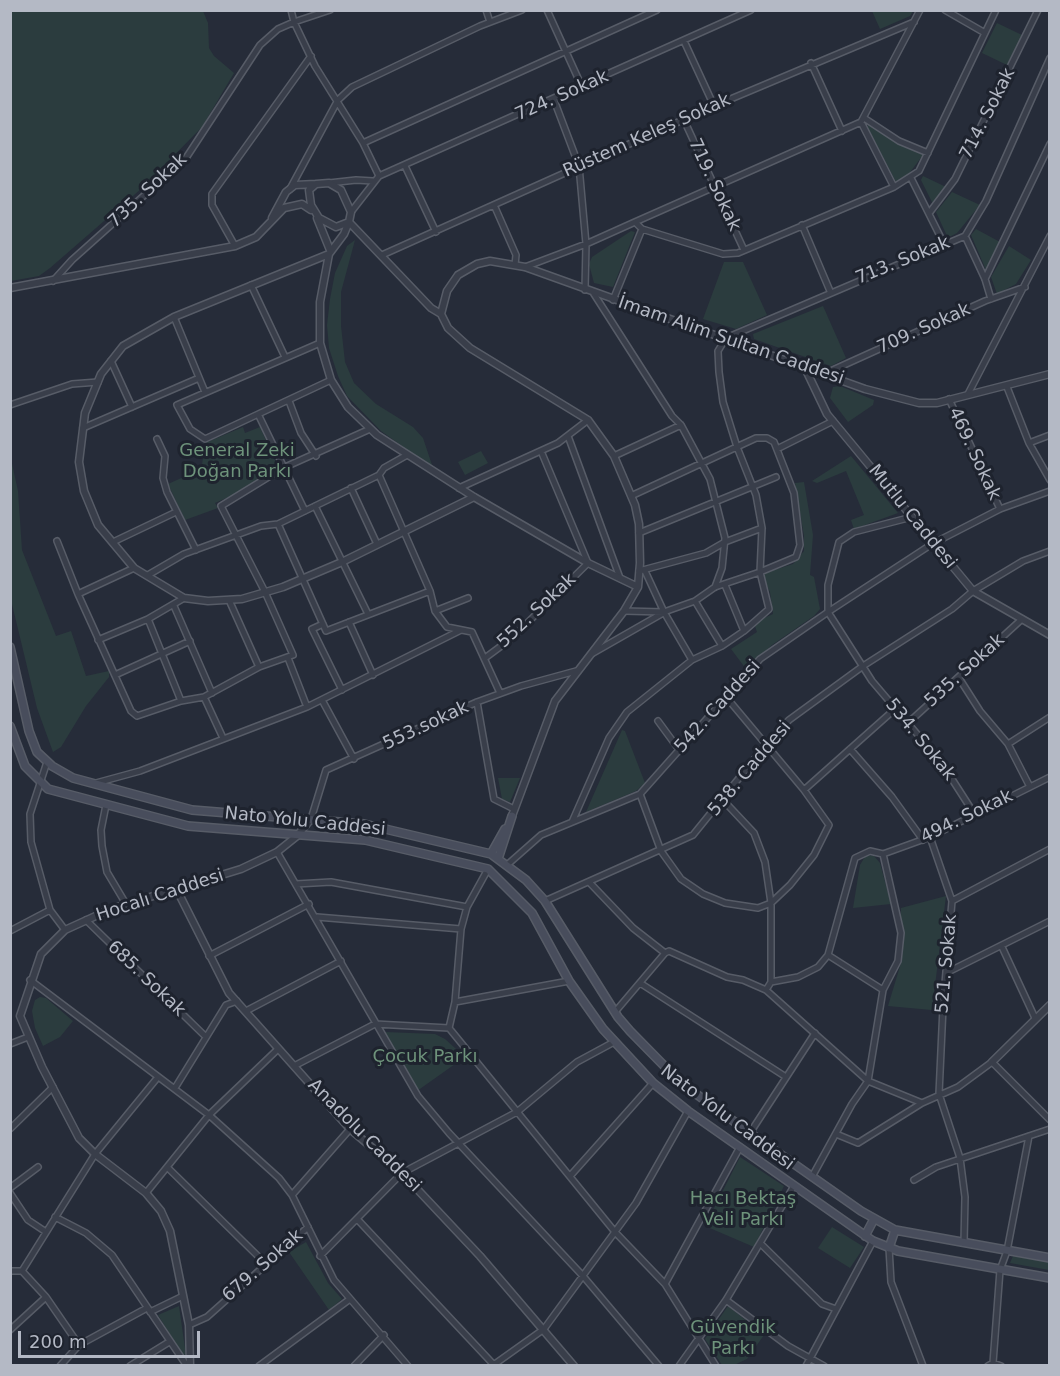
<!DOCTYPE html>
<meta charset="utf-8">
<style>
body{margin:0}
#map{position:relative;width:1060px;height:1376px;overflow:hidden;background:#262c39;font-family:"DejaVu Sans",sans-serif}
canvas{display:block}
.frame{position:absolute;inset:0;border:12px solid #b4b9c5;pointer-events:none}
.scale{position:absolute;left:18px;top:1331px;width:182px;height:27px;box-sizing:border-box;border:3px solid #b4b9c5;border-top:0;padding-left:8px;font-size:18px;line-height:21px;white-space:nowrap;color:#b4b9c5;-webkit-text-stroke:4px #1e232e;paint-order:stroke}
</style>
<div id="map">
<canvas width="1060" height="1376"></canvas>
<div class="frame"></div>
<div class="scale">200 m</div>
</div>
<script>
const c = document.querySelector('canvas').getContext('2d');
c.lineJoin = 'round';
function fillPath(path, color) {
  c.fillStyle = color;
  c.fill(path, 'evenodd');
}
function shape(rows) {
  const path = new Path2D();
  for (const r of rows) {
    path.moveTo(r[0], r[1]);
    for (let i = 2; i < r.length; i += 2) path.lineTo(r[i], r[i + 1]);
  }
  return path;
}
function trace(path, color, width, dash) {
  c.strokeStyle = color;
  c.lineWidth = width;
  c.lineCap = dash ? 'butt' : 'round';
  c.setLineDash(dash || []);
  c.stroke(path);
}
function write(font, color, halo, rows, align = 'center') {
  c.font = font + ' "DejaVu Sans",sans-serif';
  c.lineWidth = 6;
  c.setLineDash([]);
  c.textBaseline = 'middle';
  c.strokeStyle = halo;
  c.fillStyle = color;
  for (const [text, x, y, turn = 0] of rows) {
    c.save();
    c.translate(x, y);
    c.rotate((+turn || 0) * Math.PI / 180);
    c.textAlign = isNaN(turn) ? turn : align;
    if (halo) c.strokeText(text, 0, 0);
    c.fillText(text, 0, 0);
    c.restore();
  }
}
fillPath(shape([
 [11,10,203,11,208,23,209,48,214,56,234,73,202,127,142,188,50,268,39,276,11,281],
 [872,11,913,11,910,16,880,29],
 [997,23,1022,35,1007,65,982,53],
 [870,124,923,155,908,175,896,182,867,126],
 [923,176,946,187,933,204,921,180],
 [952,192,980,205,957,233,951,236,947,236,936,212],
 [976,229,1000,242,986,270,971,235],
 [631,231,635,232,613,287,594,283,589,264,592,257],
 [355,240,341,292,341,326,345,362,354,383,376,404,413,427,423,438,433,468,381,431,347,396,338,376,329,348,327,325,330,299,335,273,347,246],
 [1009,246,1031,260,1016,284,997,294,991,277],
 [724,262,743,262,767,315,736,329,703,319],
 [823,306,846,358,831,366,754,339,753,334],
 [840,386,874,400,873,405,848,422,830,398,833,387],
 [243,427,245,433,260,427,281,474,215,503,218,508,185,520,168,484,188,475,183,466,188,464,194,469,202,465,205,443],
 [481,451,488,463,465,475,458,462],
 [851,456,898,513,854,529,851,520,864,515,846,471,817,483,812,481],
 [11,459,18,491,22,550,56,636,71,631,86,676,109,671,109,677,86,706,61,747,53,752,37,708,11,600],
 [804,482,813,535,810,575,814,577,820,609,814,616,772,645,746,669,731,649,757,632,755,626,762,619,773,614,770,592,763,578,765,573,793,564,804,551,804,536,795,483],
 [622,730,625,731,645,783,636,791,586,812],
 [498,778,520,778,510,802,502,799],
 [866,855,874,856,880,863,891,904,853,908,860,865],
 [946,896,932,1010,888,1006,901,963,901,908],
 [40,997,46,998,73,1021,60,1037,43,1046,35,1028,32,1011,35,1000],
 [385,1032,435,1034,445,1039,465,1057,417,1091],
 [740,1157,784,1186,754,1247,705,1226],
 [832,1227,864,1247,850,1268,818,1248],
 [306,1242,328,1283,342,1299,329,1310,289,1252],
 [1013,1256,1049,1262,1049,1270,1010,1263],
 [179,1306,186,1355,182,1354,158,1315],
 [728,1306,764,1335,747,1359,734,1365,722,1365,705,1339]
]), '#2b3c3e');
const minor = shape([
 [330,10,294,22,315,66,363,143],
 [486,10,490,22],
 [547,10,582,87],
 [945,10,985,33],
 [684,41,714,106],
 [811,63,842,131],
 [554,100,579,166,586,244,585,290],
 [864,118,899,141,928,153],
 [684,120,744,250],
 [861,122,894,187],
 [405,166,436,232],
 [379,176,363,143,657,10],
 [911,178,944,244],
 [329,183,356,180,373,181],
 [290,189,338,100,352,87,480,26,522,10],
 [494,205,516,255,515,265],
 [351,212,379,176,751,10],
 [930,212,955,179,1038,10],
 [635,222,861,122,920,10],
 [802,225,830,291],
 [965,236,985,279,991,299],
 [235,246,212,205,212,194,311,56],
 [382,255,714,106,914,22],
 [525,267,586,244,635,222,642,229,723,254,738,253,894,187,919,171,996,10],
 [985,279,1050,144],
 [53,281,72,260,186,158,260,45,278,29,294,22,291,10],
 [251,285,285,357],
 [594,294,672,416,681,425,710,479,725,538,722,568,715,587],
 [613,300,642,229],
 [174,317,205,392],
 [320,343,177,405,190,429,205,439,331,380],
 [111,361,132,407],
 [824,374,985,301,1025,287],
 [1007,387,1029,443,1050,480],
 [968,394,1050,236],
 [949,399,1000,509],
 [289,401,301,433,316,456],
 [10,405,72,384,98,382],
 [259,416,305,511],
 [83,428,199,378],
 [568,436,620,578],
 [157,439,165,456,163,478,167,492,196,550],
 [1029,443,1050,435],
 [777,449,833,421],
 [614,456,681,425],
 [379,475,384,468,407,455],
 [351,488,377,544],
 [459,488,558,443,588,420],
 [631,496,756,438,767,438,774,442,794,493,800,545,796,557,760,572,769,609,744,631],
 [315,506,368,614],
 [912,517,854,532,839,542,828,585,828,612,872,681,941,762,975,815],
 [278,524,326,631,430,591],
 [639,533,776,477],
 [57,541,78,594],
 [113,542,176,512],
 [134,568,78,594,131,711,137,716,181,701,204,697,259,667,293,655,265,592,221,506,283,468,370,429],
 [639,571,706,553,725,542,762,528],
 [645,571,664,612,692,660],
 [148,575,184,554,261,526,278,524,379,475,430,591,435,611,447,627,472,632,500,693],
 [229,600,259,667],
 [174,606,212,693],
 [435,611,468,598],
 [624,611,664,612,695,601,715,587,760,572,762,528,756,495,737,447,723,402,719,372,718,351,726,338,965,236,986,201,1050,58],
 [148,619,181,701],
 [349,622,373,675],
 [323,624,312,629,342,690],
 [98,640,148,619,184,598],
 [722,646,744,631,725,585],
 [593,653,663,613],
 [288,658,307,707],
 [485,658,512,638,588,563,541,451],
 [115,675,190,641],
 [959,678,980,711,1008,744,1029,785],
 [204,697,223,738],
 [322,700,354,759],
 [477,702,494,799,514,809],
 [658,721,680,751],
 [908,723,1022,619],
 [1008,744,1050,717],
 [850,749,892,797,923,840],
 [47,762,30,814,31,842,50,910,65,930],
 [96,783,140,771,307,707,459,631],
 [804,790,895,709],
 [640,794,661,851,681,879,703,894,725,903,758,908,771,903,790,885,814,855,829,825,804,790,727,698],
 [723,800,754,833,765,862,771,903,771,982],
 [106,805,101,830,102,846,107,872,126,904],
 [311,819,326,770,477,702,521,686,576,671],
 [572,822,609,738,627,712,692,660,722,646,695,601],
 [930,837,952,901,943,1007,939,1094,960,1158,965,1197,964,1243],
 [277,852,418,1096,449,1133,583,1276,659,1366],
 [883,854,930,837,1050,777],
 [507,865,541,835,640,794,760,659,828,612,932,544,1000,509,1050,491],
 [589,882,633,928,665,953,669,951,727,977,743,980,766,990,771,982,798,977,818,967,828,955,855,858,870,851,883,854],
 [296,884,331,882,467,907],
 [545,901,693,835,765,746,789,720,863,666,952,609,973,591,1023,561,1050,551],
 [952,901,1050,849],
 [317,917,461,929],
 [86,920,206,1037],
 [10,931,50,910],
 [1002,947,1035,1018],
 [828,955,883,990],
 [209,956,309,904],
 [946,973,1050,921],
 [30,980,209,1115,279,1178,292,1195,334,1280,408,1366],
 [640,983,786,1077],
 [766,990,868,1081,922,1103,958,1087,992,1062,1050,1120],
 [455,1002,569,981],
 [246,1011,341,961],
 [615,1012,665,953],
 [449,1028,455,1002,461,929,467,907,488,869],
 [10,1044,28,1037],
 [294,1066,375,1024,449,1028,615,1232,665,1284,716,1366],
 [175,1088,226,1005,237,1001],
 [10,1129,53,1087],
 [750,1133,815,1033],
 [836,1134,858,1143,922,1103],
 [167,1167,266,1264],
 [571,1175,653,1083],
 [813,1175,852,1104,868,1081,883,990,898,961,901,933,883,854],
 [914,1180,936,1167,1050,1129],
 [10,1188,38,1167],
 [10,1193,28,1220,46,1232],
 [146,1193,209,1115,278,1049],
 [292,1195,350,1129],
 [55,1217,86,1233,112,1255,187,1366],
 [358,1220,494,1365],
 [761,1244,822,1304,836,1309],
 [889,1248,891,1282,923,1366],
 [320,1256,402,1173,517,1112,577,1062,614,1042],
 [10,1271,22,1271,46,1297,79,1345],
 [22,1271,95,1154,158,1077],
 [665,1284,740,1147],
 [726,1300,788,1346,824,1366],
 [150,1312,183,1296],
 [189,1325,207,1317,308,1227],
 [10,1330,46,1297],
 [993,1363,1000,1270,1007,1251,1029,1136],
 [60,1366,79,1345,147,1308],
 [130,1366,169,1342],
 [259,1366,350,1299],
 [354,1366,384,1335],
 [492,1366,544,1329,636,1203,688,1111],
 [679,1366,726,1300,794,1186],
 [806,1366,873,1241],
 [988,1366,993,1363,1001,1366]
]);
const tertiary = shape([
 [272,218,286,192,295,185,316,184],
 [317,218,330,250],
 [349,222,431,308,441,314,448,328,470,348,588,420,614,456,635,505,639,524,640,563,638,587,624,611,555,701,512,816],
 [349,222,336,227,319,218,311,205,309,190,316,184,329,183,341,190,351,212,349,222,344,234,329,254,320,302,320,343,331,380,348,407,377,435,474,497,588,563,638,587],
 [329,254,174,317,123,346,101,374,85,413,79,462,84,491,98,525,134,568,184,598,208,601,242,599,283,587,342,562,474,497],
 [10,288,235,246,256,237,284,208,302,204,311,210],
 [441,314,447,291,458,275,477,264,490,261,525,267,865,389,919,403,937,403,1050,374],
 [805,368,827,414,973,591,1050,635],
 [177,890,229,993,350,1129,402,1173,480,1256,574,1366],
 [992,1062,1050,1005],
 [190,1366,189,1325,170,1231,161,1211,146,1193,95,1154,79,1138,42,1067,20,1016,41,954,65,930,111,909,241,869,277,852,297,836,311,819]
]);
const secondary = shape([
 [10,647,29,731,37,752,52,766,73,778,192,810,364,824,491,854,526,880,545,901,618,1017,630,1031,681,1083,750,1133,861,1211,895,1230,1050,1258],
 [10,726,25,766,48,789,188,826,365,840,488,869,532,913,569,981,603,1029,653,1083,688,1111,873,1241,898,1251,1050,1278],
 [491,854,505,829],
 [498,859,512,816],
 [865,1236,874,1219],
 [889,1248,895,1230]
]);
trace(minor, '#575c67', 8);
trace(tertiary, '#575c67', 9);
trace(secondary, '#575c67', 10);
trace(minor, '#393e4a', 5);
trace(tertiary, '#393e4a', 6);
trace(secondary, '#484d5c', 7);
write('18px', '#b4b9c5', '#1e232e', [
 ["724. Sokak",562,96,-24],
 ["714. Sokak",988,114,-63],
 ["Rüstem Keleş Sokak",647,136,-24],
 ["719. Sokak",714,185,65],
 ["735. Sokak",148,191,-43],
 ["713. Sokak",903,261,-22],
 ["709. Sokak",924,329,-24],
 ["İmam Alim Sultan Caddesi",731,341,19],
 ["469. Sokak",974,454,65],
 ["Mutlu Caddesi",912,517,51],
 ["552. Sokak",537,611,-43],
 ["535. Sokak",965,671,-42],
 ["542. Caddesi",718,707,-48],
 ["553.sokak",426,726,-25],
 ["534. Sokak",920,740,51],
 ["538. Caddesi",750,769,-50],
 ["494. Sokak",967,817,-26],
 ["Nato Yolu Caddesi",305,822,6],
 ["Hocalı Caddesi",160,896,-18],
 ["521. Sokak",947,964,-85],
 ["685. Sokak",146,979,44],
 ["Nato Yolu Caddesi",727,1118,37],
 ["Anadolu Caddesi",364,1136,45],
 ["679. Sokak",263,1266,-41]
]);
write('18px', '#6e937b', '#1e232e', [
 ["General Zeki",237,451],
 ["Doğan Parkı",237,472],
 ["Çocuk Parkı",425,1057],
 ["Hacı Bektaş",743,1199],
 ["Veli Parkı",743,1220],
 ["Güvendik",733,1328],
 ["Parkı",733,1349]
]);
</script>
